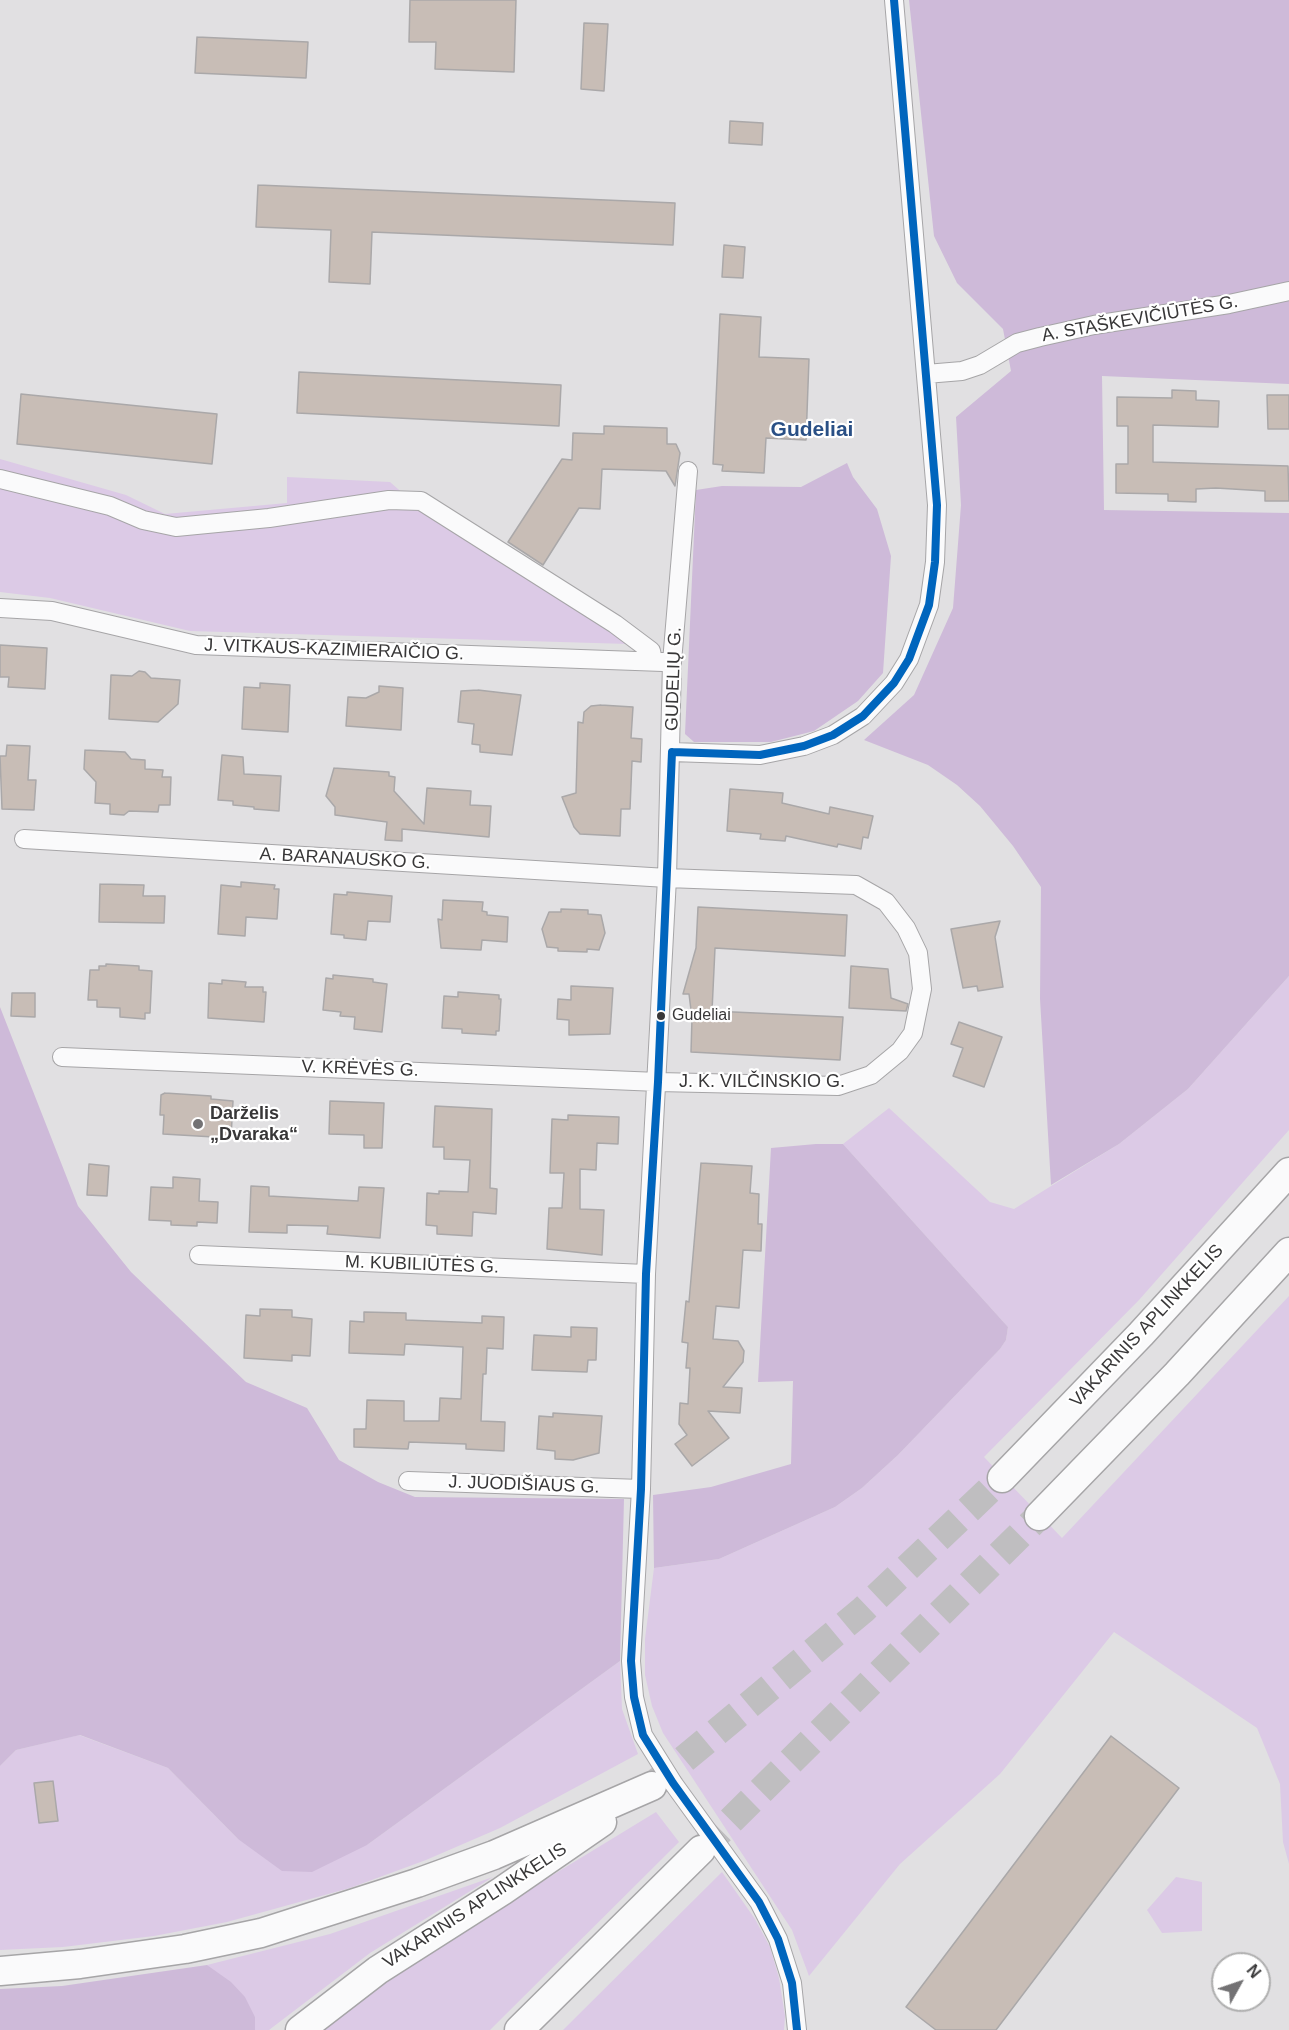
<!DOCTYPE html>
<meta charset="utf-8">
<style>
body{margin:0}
#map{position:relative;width:1289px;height:2030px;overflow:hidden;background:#e1e0e2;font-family:Arial,sans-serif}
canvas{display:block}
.north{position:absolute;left:1211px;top:1952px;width:60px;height:60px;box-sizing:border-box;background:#fff;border:2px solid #afafaf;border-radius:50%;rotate:50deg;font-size:16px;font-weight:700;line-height:24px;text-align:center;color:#383738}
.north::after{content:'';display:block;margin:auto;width:21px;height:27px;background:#737274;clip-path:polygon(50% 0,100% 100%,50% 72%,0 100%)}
</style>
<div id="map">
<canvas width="1289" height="2030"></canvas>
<div class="north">N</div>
</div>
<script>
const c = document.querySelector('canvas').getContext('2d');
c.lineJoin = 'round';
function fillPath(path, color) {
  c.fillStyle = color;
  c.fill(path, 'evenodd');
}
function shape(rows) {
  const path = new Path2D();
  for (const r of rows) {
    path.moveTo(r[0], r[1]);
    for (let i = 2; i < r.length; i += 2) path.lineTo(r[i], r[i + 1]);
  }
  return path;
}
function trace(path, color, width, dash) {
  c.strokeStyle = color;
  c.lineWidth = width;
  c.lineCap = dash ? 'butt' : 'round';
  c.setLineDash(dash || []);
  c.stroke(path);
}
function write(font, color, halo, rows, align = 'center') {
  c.font = font + ' Arial,sans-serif';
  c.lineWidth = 4.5;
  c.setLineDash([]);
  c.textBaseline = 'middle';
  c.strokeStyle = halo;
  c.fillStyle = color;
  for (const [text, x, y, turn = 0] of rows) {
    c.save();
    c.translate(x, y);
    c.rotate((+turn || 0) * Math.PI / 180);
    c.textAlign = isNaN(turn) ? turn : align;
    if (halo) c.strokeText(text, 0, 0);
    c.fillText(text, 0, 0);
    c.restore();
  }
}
fillPath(shape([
 [0,459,126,495,165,514,287,503,287,477,390,482,422,510,628,644,190,631,50,598,0,592],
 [1289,976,1289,1130,1139,1300,984,1457,1062,1538,1289,1296,1289,1864,1283,1842,1280,1784,1257,1728,1114,1632,1000,1774,900,1864,809,1976,792,1930,663,1733,652,1706,645,1675,645,1639,654,1568,719,1559,835,1507,862,1488,898,1455,1000,1349,1006,1340,1008,1327,843,1144,889,1108,990,1202,1014,1209,1119,1144,1188,1089],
 [620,1661,622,1709,638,1754,500,1828,426,1860,350,1888,227,1922,154,1936,63,1947,0,1950,0,1766,16,1750,79,1735,168,1768,238,1839,367,1845],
 [656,1812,679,1842,490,2030,319,2030,333,2018,456,1934],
 [722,1872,755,1919,770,1947,779,1978,785,2016,784,2030,563,2030],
 [493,1877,370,1953,269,2030,255,2030,255,2017,207,1965,330,1934],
 [1176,1877,1202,1882,1202,1931,1162,1933,1147,1910]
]), '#dccae6');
fillPath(shape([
 [909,0,1289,0,1289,384,1102,376,1104,510,1289,513,1289,976,1188,1089,1119,1144,1051,1185,1040,999,1041,887,1013,846,980,806,957,785,928,765,864,740,914,695,953,608,961,505,956,417,1011,371,1003,329,957,283,934,236],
 [847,463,853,477,877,509,891,556,883,673,858,701,814,731,771,742,694,742,685,734,696,490,722,486,801,487],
 [0,1007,78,1206,131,1272,246,1382,307,1408,339,1460,378,1482,415,1497,624,1499,620,1661,367,1845,312,1872,282,1871,238,1839,168,1768,80,1735,16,1750,0,1766],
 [816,1144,843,1144,1008,1327,1006,1340,1000,1349,898,1455,862,1488,835,1507,719,1559,654,1568,653,1495,711,1487,791,1464,793,1381,758,1382,771,1148],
 [207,1965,231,1982,245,1997,255,2017,255,2030,0,2030,0,1989,62,1986]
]), '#cebad9');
const building = shape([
 [410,0,516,0,514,72,435,69,436,42,409,42,410,0],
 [584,23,608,24,604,91,581,89,584,23],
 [197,37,308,42,306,78,195,73,197,37],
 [730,121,763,123,762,145,729,143,730,121],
 [258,185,675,203,673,245,372,232,370,284,329,282,331,230,256,227,258,185],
 [724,245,745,247,743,278,722,277,724,245],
 [720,314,761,317,759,357,809,359,806,440,766,438,764,473,722,471,723,465,713,464,720,314],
 [299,372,561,385,559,426,297,413,299,372],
 [1172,390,1196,391,1196,400,1219,401,1218,427,1153,425,1153,462,1288,466,1289,501,1265,501,1265,491,1216,488,1196,489,1196,502,1168,501,1168,494,1116,493,1116,464,1128,464,1128,426,1117,426,1117,397,1172,398,1172,390],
 [21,394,217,414,212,464,17,444,21,394],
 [1267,395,1289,395,1289,429,1268,429,1267,395],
 [604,426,667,428,667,444,676,444,680,453,675,486,666,471,602,469,600,509,579,508,543,565,508,542,562,459,572,460,573,433,604,434,604,426],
 [0,645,47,648,45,689,8,687,9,677,0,677,0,645],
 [139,671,145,672,151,678,180,680,178,704,158,722,109,719,111,675,132,676,139,671],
 [260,683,290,685,288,732,242,729,244,687,260,688,260,683],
 [379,686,403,688,401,730,346,726,348,697,366,698,379,692,379,686],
 [478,690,521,695,512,755,480,752,480,745,472,744,474,724,458,722,461,691,478,690],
 [601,705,633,707,631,738,642,739,641,762,632,761,630,809,621,809,620,836,580,834,574,827,562,797,576,793,578,722,583,723,584,712,591,706,601,705],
 [7,745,30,746,28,780,36,780,34,810,2,809,0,756,6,756,7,745],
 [85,750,125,752,131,759,145,760,145,769,163,770,162,777,171,777,170,805,159,805,158,812,129,811,124,815,110,814,110,804,95,803,96,782,84,769,85,750],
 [222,755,243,757,244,774,281,776,279,811,254,809,254,807,233,805,233,801,218,800,222,755],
 [334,768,389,772,389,776,395,777,394,791,424,824,427,788,471,791,470,805,491,806,489,837,402,829,402,841,385,840,387,822,335,815,335,807,326,796,334,768],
 [730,789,783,793,782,803,829,814,830,807,873,816,868,838,863,837,861,849,838,844,837,847,786,836,785,841,760,839,761,834,727,831,730,789],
 [241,882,275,885,274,889,279,889,277,919,246,917,245,936,218,934,221,885,241,887,241,882],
 [100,884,144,885,143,896,165,896,164,923,99,922,100,884],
 [347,892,392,896,390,922,368,921,366,940,344,938,344,935,331,934,334,894,347,895,347,892],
 [443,900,483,902,482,911,487,912,487,915,508,917,507,942,482,940,481,950,441,948,438,919,442,920,443,900],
 [698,907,847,915,845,956,715,948,712,1011,843,1017,840,1060,691,1052,692,1018,689,994,683,994,696,948,698,907],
 [561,909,588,910,588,914,601,915,605,933,599,950,587,949,587,952,558,951,558,948,547,947,542,929,549,912,561,912,561,909],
 [1000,921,995,937,1003,987,978,991,977,986,963,988,951,929,1000,921],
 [106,964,139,966,139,970,152,971,150,1013,145,1013,145,1019,120,1017,120,1008,97,1007,97,1000,88,1000,90,970,99,970,99,966,106,966,106,964],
 [851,966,888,969,891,998,908,1004,906,1011,849,1008,851,966],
 [333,975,373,979,373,982,387,984,382,1032,354,1029,355,1017,340,1016,341,1012,323,1010,326,978,333,979,333,975],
 [222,980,246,982,245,987,263,987,263,992,266,992,264,1022,208,1018,209,983,222,984,222,980],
 [571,986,613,988,610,1034,569,1035,569,1020,557,1019,558,999,571,1000,571,986],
 [458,992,499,995,499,999,501,999,499,1031,496,1031,496,1035,462,1033,462,1029,442,1028,444,996,458,997,458,992],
 [12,993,35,993,35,1017,11,1016,12,993],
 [959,1022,1002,1037,984,1087,953,1076,963,1048,951,1044,959,1022],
 [165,1093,211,1096,211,1099,233,1101,231,1138,163,1134,164,1115,160,1115,161,1095,165,1093],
 [330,1101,384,1103,382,1148,364,1148,364,1135,329,1134,330,1101],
 [435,1106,492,1109,490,1188,497,1189,496,1214,473,1212,472,1236,437,1234,437,1226,426,1225,427,1193,439,1194,439,1191,468,1192,470,1160,444,1159,444,1147,433,1147,435,1106],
 [568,1115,619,1117,618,1144,597,1143,596,1170,580,1169,580,1209,604,1210,602,1255,547,1249,549,1208,562,1208,564,1173,550,1173,552,1119,568,1120,568,1115],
 [701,1163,752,1166,750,1193,759,1194,758,1224,762,1224,761,1251,743,1250,739,1308,716,1306,713,1339,738,1341,744,1351,743,1362,723,1387,742,1388,740,1413,708,1411,729,1438,692,1466,675,1444,687,1435,679,1424,680,1403,688,1404,690,1368,686,1368,688,1343,682,1342,686,1301,689,1302,701,1163],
 [89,1164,109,1166,107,1196,87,1195,89,1164],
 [173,1177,200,1179,199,1201,218,1202,217,1223,197,1222,197,1226,171,1225,171,1221,149,1220,151,1187,173,1188,173,1177],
 [251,1186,269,1187,269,1196,358,1201,359,1187,384,1188,380,1238,327,1234,328,1226,287,1225,287,1233,249,1232,251,1186],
 [260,1309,292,1310,292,1317,312,1319,310,1356,292,1355,292,1361,244,1358,246,1315,260,1316,260,1309],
 [364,1312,406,1313,406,1320,482,1323,482,1316,504,1317,503,1349,487,1348,486,1374,483,1374,481,1421,505,1422,504,1451,466,1449,466,1444,409,1442,408,1449,354,1447,354,1429,366,1429,367,1400,404,1401,404,1421,439,1421,440,1398,461,1399,463,1347,405,1344,404,1355,349,1353,350,1321,364,1322,364,1312],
 [571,1327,597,1328,596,1360,588,1360,587,1372,532,1370,534,1335,571,1337,571,1327],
 [553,1413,602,1416,599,1453,573,1460,555,1459,555,1451,537,1449,539,1416,553,1417,553,1413],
 [1111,1736,1179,1788,996,2030,936,2030,906,2007,1111,1736],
 [53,1781,58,1821,39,1823,34,1783,53,1781]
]);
fillPath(building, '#c8bdb6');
trace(building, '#aaa8a9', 1.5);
trace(shape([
 [652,1786,863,1610,1002,1478],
 [701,1850,1039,1516]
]), '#bfbec0', 28, [28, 14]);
const minor = shape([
 [926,374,962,371,980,365,1017,343,1040,337,1094,325,1229,304,1289,291],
 [688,471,672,662,667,878,646,1274,641,1489,631,1661,634,1697,643,1735,673,1783,759,1902,778,1939,792,1983,797,2030],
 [0,479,110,506,143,520,176,527,269,518,389,500,421,501,615,624,651,651,653,661],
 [0,608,52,611,196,645,663,662],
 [672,752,760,755,804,746,833,735,863,716,894,683,909,659,929,605,935,562,937,505,894,0],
 [24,839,667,878,856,885,886,902,906,928,918,953,922,989,913,1033,900,1051,871,1075,838,1086,658,1082,62,1057],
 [199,1255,646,1274],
 [408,1481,641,1489]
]);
const trunk = shape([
 [1002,1478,1141,1334,1289,1172],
 [1039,1516,1177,1374,1289,1252],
 [0,1971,80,1964,185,1949,261,1933,417,1883,494,1855,652,1786],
 [300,2030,378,1970,502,1891,602,1822],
 [519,2030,701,1850]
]);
trace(minor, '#a6a5a7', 20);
trace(trunk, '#a6a5a7', 31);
trace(minor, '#fafafb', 18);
trace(trunk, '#fafafb', 28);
trace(shape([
 [672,752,658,1082,646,1274,641,1489,631,1661,634,1697,643,1735,673,1783,759,1902,778,1939,792,1983,797,2030],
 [672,752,760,755,804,746,833,735,863,716,894,683,909,659,929,605,935,562,937,505,894,0]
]), '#0065bd', 8);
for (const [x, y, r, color] of [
 [661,1016,5,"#383738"],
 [198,1124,6,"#737274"]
]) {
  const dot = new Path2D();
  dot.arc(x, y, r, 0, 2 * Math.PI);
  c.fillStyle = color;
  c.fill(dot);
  trace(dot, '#fff', 2);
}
write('16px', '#383738', '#fff', [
 ["Gudeliai",672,1016]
], 'left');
write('18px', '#383738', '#fff', [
 ["A. STAŠKEVIČIŪTĖS G.",1140,319,-10],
 ["J. VITKAUS-KAZIMIERAIČIO G.",334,650,2],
 ["GUDELIŲ G.",674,679,-88],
 ["A. BARANAUSKO G.",345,859,3],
 ["V. KRĖVĖS G.",360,1069,2],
 ["J. K. VILČINSKIO G.",762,1082],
 ["M. KUBILIŪTĖS G.",422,1265,2],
 ["VAKARINIS APLINKKELIS",1147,1326,-47],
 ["J. JUODIŠIAUS G.",524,1485,2],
 ["VAKARINIS APLINKKELIS",475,1906,-33]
]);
write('bold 18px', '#383738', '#fff', [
 ["Darželis",210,1114],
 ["„Dvaraka“",210,1135]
], 'left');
write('bold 21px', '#294f85', '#fff', [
 ["Gudeliai",812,430]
]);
</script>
